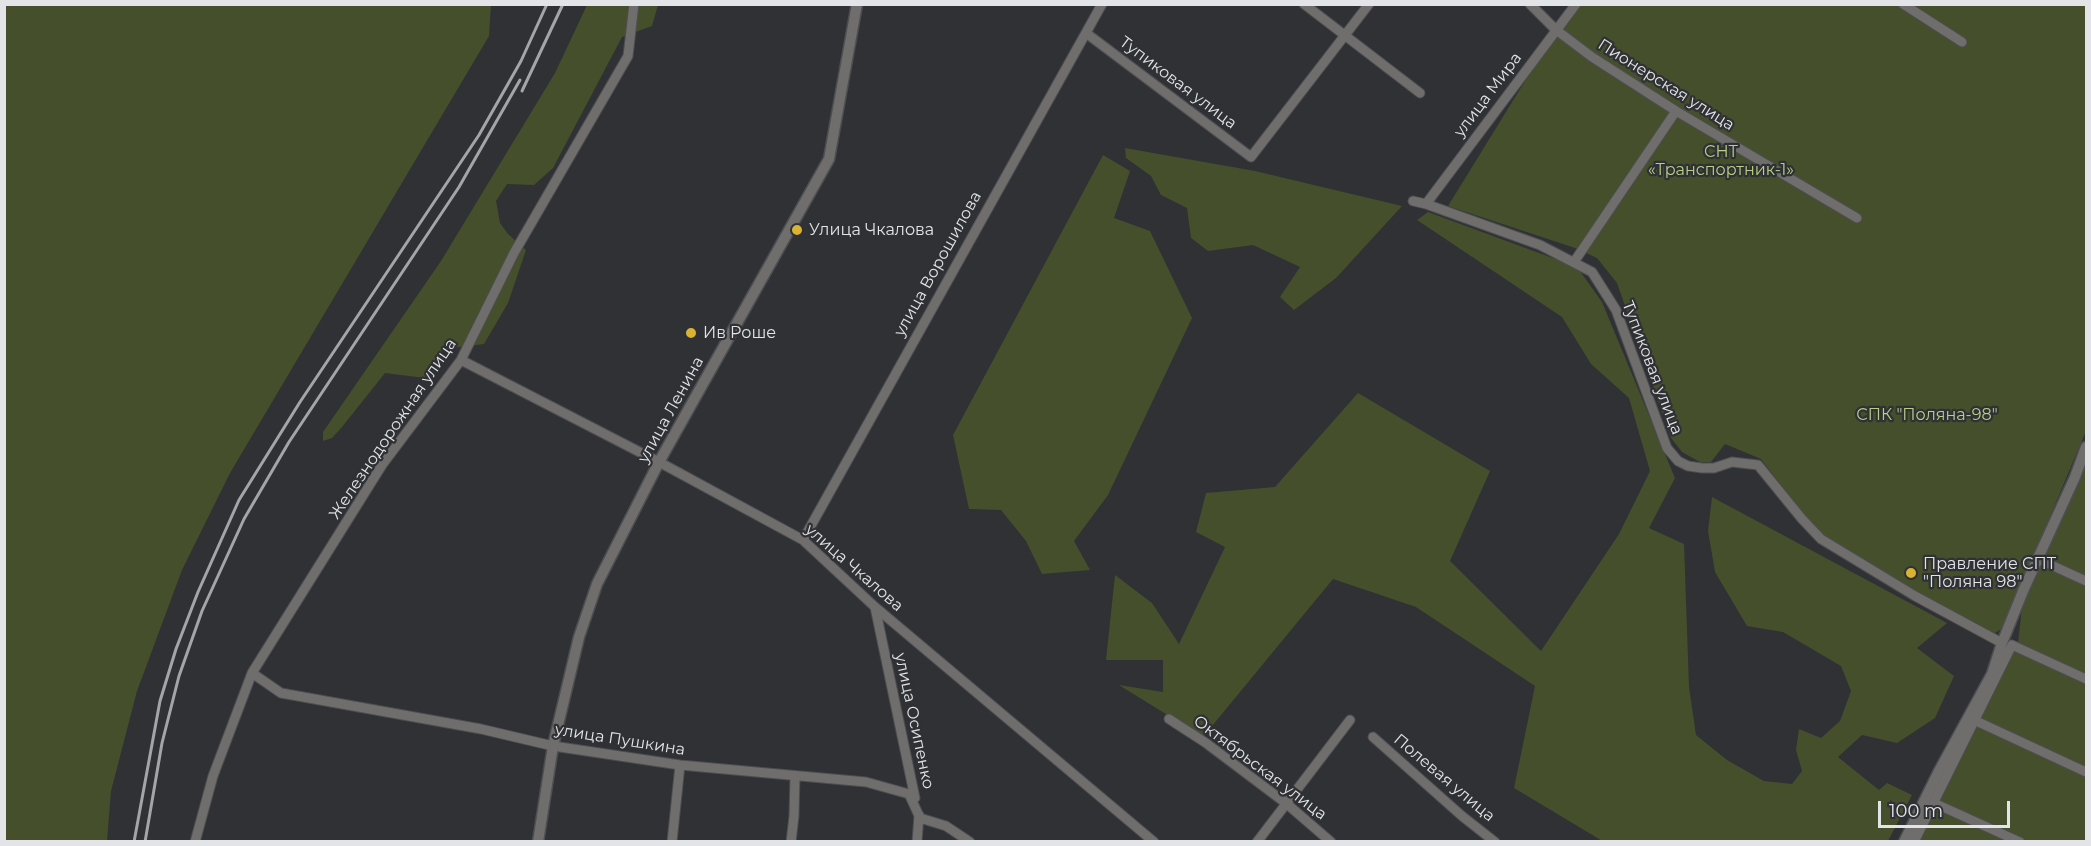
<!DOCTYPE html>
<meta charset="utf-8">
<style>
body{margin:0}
#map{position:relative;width:2091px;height:846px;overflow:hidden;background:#2f3135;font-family:Montserrat,sans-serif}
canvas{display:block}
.frame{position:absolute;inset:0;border:6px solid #e3e4e7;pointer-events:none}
.scale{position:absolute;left:1878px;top:801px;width:132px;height:27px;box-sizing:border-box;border:3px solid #e3e4e7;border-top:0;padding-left:8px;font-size:18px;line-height:21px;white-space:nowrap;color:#e3e4e7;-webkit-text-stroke:4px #2f3135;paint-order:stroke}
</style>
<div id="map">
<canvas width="2091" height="846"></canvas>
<div class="frame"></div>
<div class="scale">100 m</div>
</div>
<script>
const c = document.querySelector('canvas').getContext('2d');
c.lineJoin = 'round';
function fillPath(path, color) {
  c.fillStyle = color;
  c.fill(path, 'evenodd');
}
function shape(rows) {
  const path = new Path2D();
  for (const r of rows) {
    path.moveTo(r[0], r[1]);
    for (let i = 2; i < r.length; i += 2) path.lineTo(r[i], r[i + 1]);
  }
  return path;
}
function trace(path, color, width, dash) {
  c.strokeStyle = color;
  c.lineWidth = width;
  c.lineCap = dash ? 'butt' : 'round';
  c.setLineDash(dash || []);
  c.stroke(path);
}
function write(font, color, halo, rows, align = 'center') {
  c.font = font + ' Montserrat,sans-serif';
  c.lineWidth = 4.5;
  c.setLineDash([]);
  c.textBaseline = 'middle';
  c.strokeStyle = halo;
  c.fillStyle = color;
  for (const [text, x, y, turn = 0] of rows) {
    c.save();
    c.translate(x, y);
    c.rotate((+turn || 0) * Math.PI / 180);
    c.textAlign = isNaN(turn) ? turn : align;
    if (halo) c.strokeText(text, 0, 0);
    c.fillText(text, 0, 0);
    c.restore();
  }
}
fillPath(shape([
 [5,4,491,5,489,36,230,473,182,570,137,691,111,791,107,841,5,841],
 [587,5,658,5,652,26,622,37,553,168,534,185,507,184,496,201,500,223,508,234,526,250,508,303,484,344,443,349,425,378,385,373,342,427,332,438,323,441,323,432,441,261,555,73],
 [1578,5,2086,5,2086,431,2003,628,1995,633,1989,632,1830,543,1800,514,1780,484,1761,459,1725,444,1711,462,1700,462,1682,452,1671,438,1617,283,1597,258,1575,248,1448,206,1554,34],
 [1125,148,1255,171,1402,206,1336,278,1294,310,1280,297,1300,267,1253,245,1208,251,1191,238,1187,208,1161,195,1151,176,1126,158],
 [1103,155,1130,171,1114,218,1150,231,1192,318,1108,495,1074,541,1090,570,1042,574,1026,541,1001,510,969,509,953,435],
 [1428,212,1577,267,1602,302,1675,478,1649,528,1684,544,1689,687,1696,735,1727,760,1764,781,1792,784,1802,771,1796,750,1799,729,1821,738,1840,721,1851,691,1841,666,1783,632,1747,626,1715,572,1708,531,1712,497,1947,623,1917,648,1954,676,1935,718,1897,743,1862,735,1838,757,1879,790,1887,783,1912,795,1888,841,1604,842,1514,788,1535,686,1416,607,1333,579,1203,737,1119,685,1163,692,1163,660,1106,660,1115,575,1152,603,1179,644,1225,547,1196,532,1206,493,1275,487,1358,393,1490,471,1450,561,1541,651,1619,534,1650,471,1629,398,1591,364,1562,317,1417,220],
 [2086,458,2086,841,1914,842,2018,643,2023,598]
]), '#454f2c');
const minor = shape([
 [1304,4,1420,93],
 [1530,4,1555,29,1592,57,1676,111,1857,218],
 [1903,4,1962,42],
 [1086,33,1251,157,1369,4],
 [1413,201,1426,204,1540,245,1592,272,1616,310,1667,448,1678,461,1688,466,1702,468,1714,468,1732,462,1758,465,1802,519,1821,539,1915,596,2002,643],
 [1426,204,1576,4],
 [1574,262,1676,111],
 [461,360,659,462,803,540,875,607,1154,842],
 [803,540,1102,4],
 [2038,559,2086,581],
 [875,607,915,798],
 [252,673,281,693,481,729,553,746,680,765,866,782,909,794,920,818,946,826,970,842],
 [1169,719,1206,743,1287,804,1331,842],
 [1974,720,2086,772],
 [1373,737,1462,816,1495,842],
 [1934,803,2020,842],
 [195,842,213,776,252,673,382,465,461,360,514,253,628,56,634,4],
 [672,842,680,765],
 [791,842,794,816,795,776],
 [917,842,919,815],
 [1257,842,1350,720],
 [1914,842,2012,645,2086,679]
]);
const tertiary = shape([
 [538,842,553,746,579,637,597,584,659,462,829,159,857,4],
 [1904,842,1938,773,1992,674,2002,643,2023,591,2075,477,2086,447]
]);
trace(minor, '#4c4e51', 11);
trace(tertiary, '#4c4e51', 13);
trace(minor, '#6f6e6c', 9);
trace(tertiary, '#6f6e6c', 10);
trace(shape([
 [522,91,563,4],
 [134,842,160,701,176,649,198,592,239,500,300,402,479,135,521,61,547,4],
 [145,842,162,743,179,676,202,611,244,519,289,442,459,187,520,80]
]), '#a3a5a8', 3);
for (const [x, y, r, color] of [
 [797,230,6,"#dab333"],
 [691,333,6,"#dab333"],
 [1911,573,6,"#dab333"]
]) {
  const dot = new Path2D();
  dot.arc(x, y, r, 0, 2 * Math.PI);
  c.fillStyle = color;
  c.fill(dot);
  trace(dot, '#2f3135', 2);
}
write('16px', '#e3e4e7', '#2f3135', [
 ["Тупиковая улица",1178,83,37],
 ["Пионерская улица",1666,85,32],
 ["улица Мира",1488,95,-53],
 ["улица Ворошилова",938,264,-61],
 ["Тупиковая улица",1652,368,69],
 ["улица Ленина",671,410,-61],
 ["Железнодорожная улица",393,429,-56],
 ["улица Чкалова",854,568,41],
 ["улица Осипенко",914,721,78],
 ["улица Пушкина",620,740,9],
 ["Октябрьская улица",1260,768,37],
 ["Полевая улица",1444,778,40]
]);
write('16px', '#b8cf84', '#2f3135', [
 ["СНТ",1721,152],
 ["«Транспортник-1»",1721,170],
 ["СПК \"Поляна-98\"",1927,415]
]);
write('16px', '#e3e4e7', '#2f3135', [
 ["Улица Чкалова",809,230],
 ["Ив Роше",703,333],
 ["Правление СПТ",1923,564],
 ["\"Поляна 98\"",1923,582]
], 'left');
</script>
